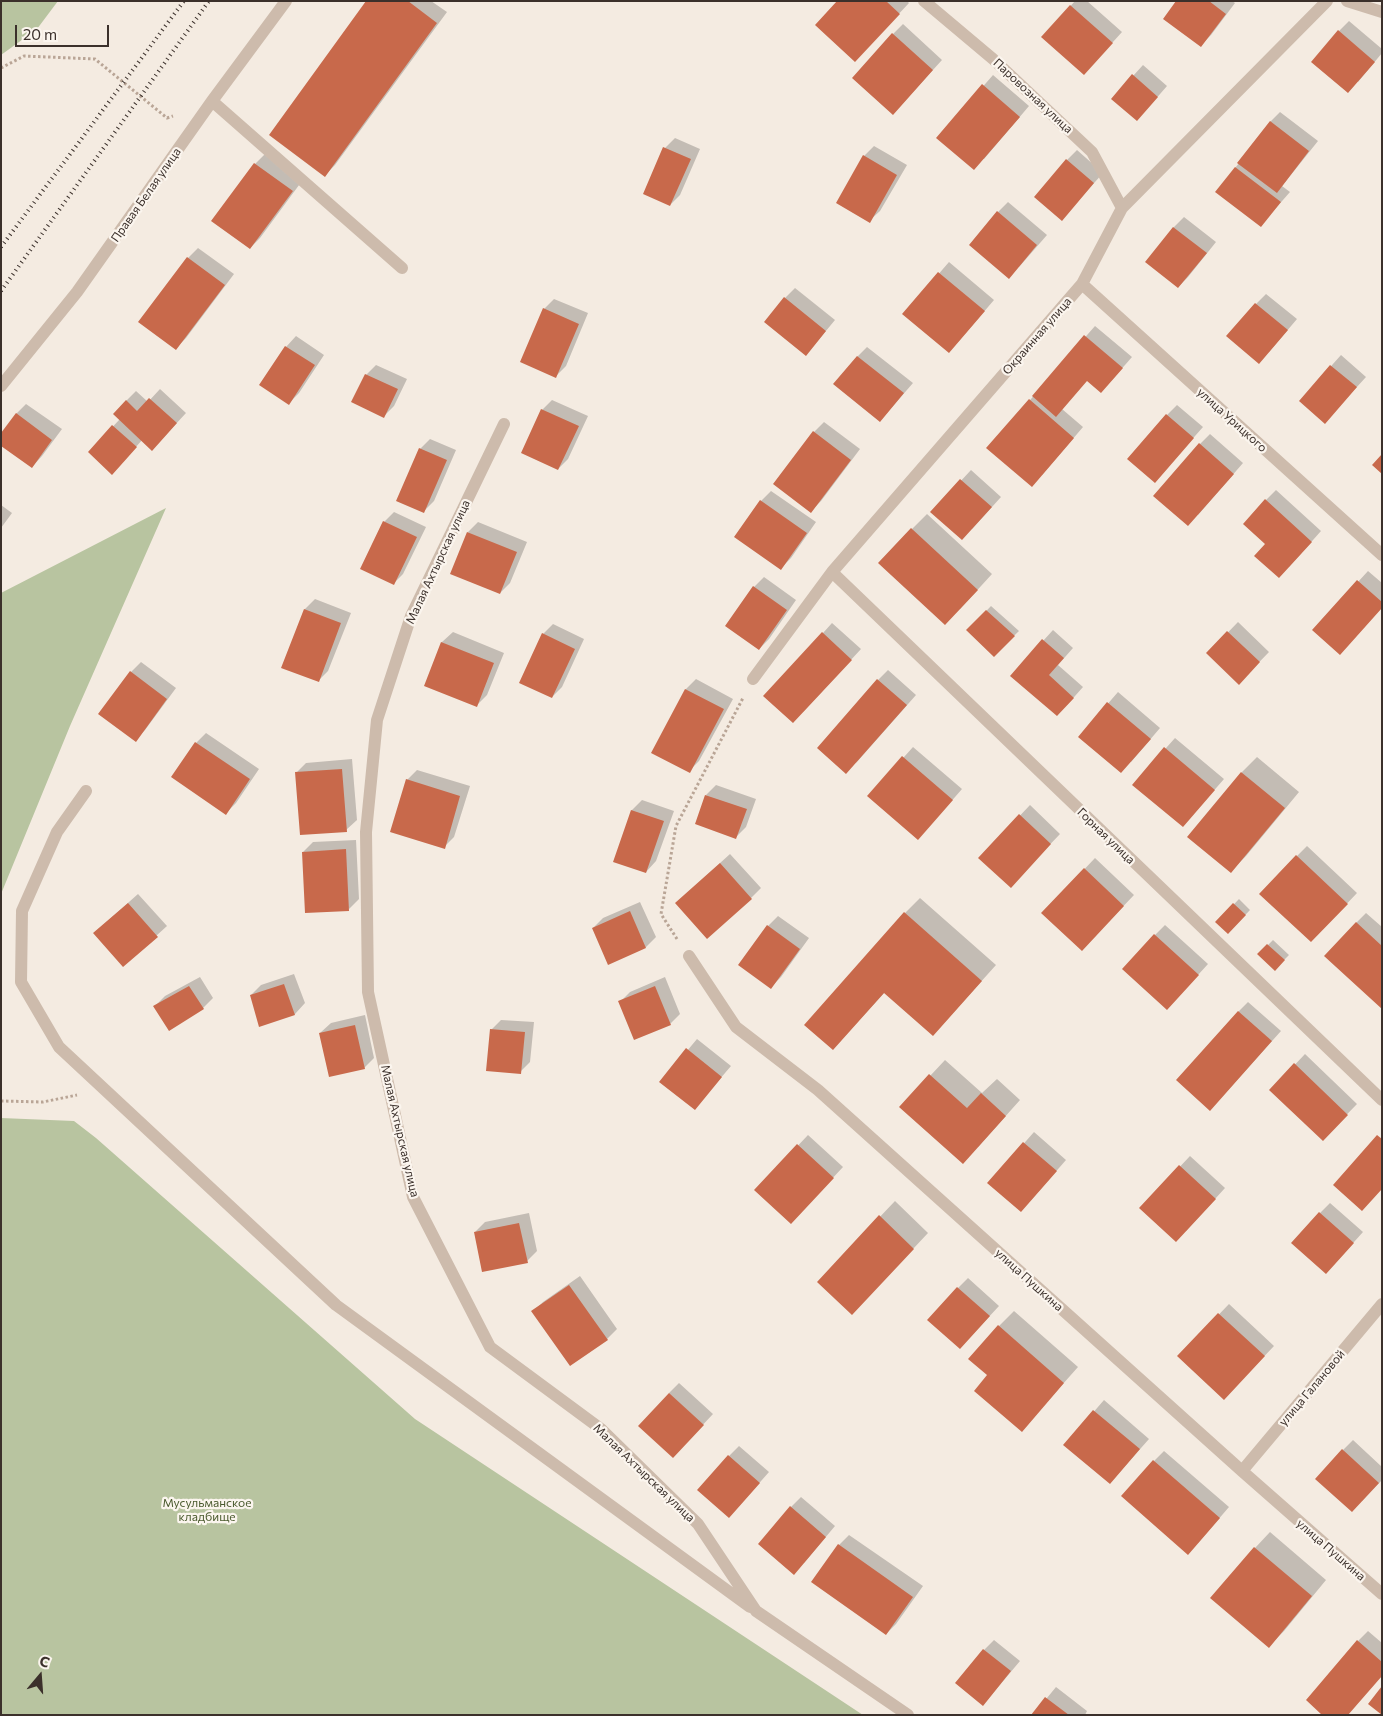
<!DOCTYPE html>
<meta charset="utf-8">
<style>
body{margin:0}
#map{position:relative;width:1383px;height:1716px;overflow:hidden;background:#f4ebe1;font-family:Commissioner,sans-serif}
canvas{display:block}
.frame{position:absolute;inset:0;border:2px solid #3b302b;pointer-events:none}
.north{position:absolute;left:15px;top:1651px;width:50px;height:50px;-webkit-text-stroke:4px #fbf5ee;paint-order:stroke;rotate:18deg;font-size:14px;font-weight:700;line-height:20px;text-align:center;color:#3b302b}
.north::after{content:'';display:block;margin:auto;width:18px;height:22px;background:#3b302b;clip-path:polygon(50% 0,100% 100%,50% 72%,0 100%)}
.scale{position:absolute;left:15px;top:25px;width:94px;height:22px;box-sizing:border-box;border:2px solid #3b302b;border-top:0;padding-left:6px;font-size:15px;line-height:18px;white-space:nowrap;color:#3b302b;-webkit-text-stroke:4px #fbf5ee;paint-order:stroke}
</style>
<div id="map">
<canvas width="1383" height="1716"></canvas>
<div class="frame"></div>
<div class="north">С</div>
<div class="scale">20 m</div>
</div>
<script>
const c = document.querySelector('canvas').getContext('2d');
c.lineJoin = 'round';
function fillPath(path, color) {
  c.fillStyle = color;
  c.fill(path, 'evenodd');
}
function shape(rows) {
  const path = new Path2D();
  for (const r of rows) {
    path.moveTo(r[0], r[1]);
    for (let i = 2; i < r.length; i += 2) path.lineTo(r[i], r[i + 1]);
  }
  return path;
}
function trace(path, color, width, dash) {
  c.strokeStyle = color;
  c.lineWidth = width;
  c.lineCap = dash ? 'butt' : 'round';
  c.setLineDash(dash || []);
  c.stroke(path);
}
function write(font, color, halo, rows, align = 'center') {
  c.font = font + ' Commissioner,sans-serif';
  c.lineWidth = 4.5;
  c.setLineDash([]);
  c.textBaseline = 'middle';
  c.strokeStyle = halo;
  c.fillStyle = color;
  for (const [text, x, y, turn = 0] of rows) {
    c.save();
    c.translate(x, y);
    c.rotate((+turn || 0) * Math.PI / 180);
    c.textAlign = isNaN(turn) ? turn : align;
    if (halo) c.strokeText(text, 0, 0);
    c.fillText(text, 0, 0);
    c.restore();
  }
}
fillPath(shape([
 [1,1,58,1,37,29,1,55],
 [166,508,70,726,1,894,1,593],
 [1,1118,74,1121,96,1138,415,1419,863,1715,1,1715]
]), '#b8c4a0');
fillPath(shape([
 [368,1,431,1,447,12,335,165,325,175],
 [839,1,907,1,909,3,865,50],
 [1075,1,1087,1,1122,32,1094,63,1043,37],
 [1178,1,1232,1,1235,3,1211,35,1201,45],
 [1349,21,1382,49,1382,53,1358,82,1339,31],
 [903,24,942,60,903,103,893,34],
 [1143,65,1167,86,1147,109,1113,98],
 [993,75,1029,106,984,159,938,138],
 [1280,112,1318,141,1282,186,1290,192,1261,225,1217,192,1270,122],
 [675,138,700,149,680,195,670,205,665,148],
 [874,146,907,165,880,211,869,221,864,156],
 [1077,150,1103,173,1071,209,1067,160],
 [265,154,302,181,260,238,250,248,213,221,255,164],
 [1008,202,1047,235,1019,267,998,212],
 [1184,217,1216,242,1188,277,1178,287,1147,262,1174,227],
 [198,248,234,274,186,338,176,348,188,258],
 [949,262,994,300,958,342,904,314],
 [795,288,835,320,806,355,785,298],
 [1266,294,1297,319,1269,352,1256,304],
 [554,299,588,313,566,366,556,376,544,309],
 [1095,326,1132,357,1111,381,1087,380,1062,409,1083,427,1042,475,988,448],
 [296,336,324,355,299,393,289,403,261,385,286,347],
 [867,347,913,383,880,421,857,357],
 [1341,355,1366,377,1325,422,1300,401],
 [376,365,407,379,394,406,384,416,366,375],
 [160,389,186,413,162,439,142,440,122,463,89,452,120,419,126,401,136,391,148,402],
 [552,400,588,416,568,459,558,469,542,410],
 [26,404,62,429,42,456,32,467,16,414],
 [1177,405,1203,427,1164,471,1167,415],
 [824,422,860,449,821,501,811,511,814,432],
 [1210,434,1243,463,1198,515,1200,444],
 [430,439,456,450,434,501,424,511,420,449],
 [971,470,1001,497,972,529,932,512],
 [1276,490,1321,531,1289,567,1267,544,1266,500],
 [771,491,816,522,791,558,781,568,761,501],
 [1,505,12,513,1,528],
 [394,512,426,527,403,574,393,584,384,522],
 [927,514,992,574,960,609,912,529],
 [478,522,527,542,510,583,500,593,468,532],
 [1368,571,1382,583,1382,608,1314,630],
 [764,577,796,600,769,639,759,649,727,626,754,587],
 [315,599,351,613,328,671,318,681,283,667,305,609],
 [991,606,1019,631,994,655,968,630],
 [1238,622,1269,652,1239,683,1208,653],
 [832,623,861,649,803,712,823,633],
 [553,624,584,639,562,687,552,697,543,634],
 [1053,630,1073,648,1058,665,1083,687,1067,705,1012,675],
 [453,632,504,653,487,695,477,705,426,685,442,642],
 [141,662,176,688,145,730,135,740,131,672],
 [888,670,916,695,856,763,878,680],
 [696,679,733,699,699,761,689,771,653,752,686,689],
 [1118,692,1160,728,1131,762,1079,737],
 [206,733,259,769,236,803,226,813,172,777,196,743],
 [1175,738,1224,779,1183,826,1134,784],
 [913,747,962,789,928,828,869,796],
 [1257,757,1299,792,1246,856,1231,871,1242,772],
 [352,759,357,820,346,830,296,773,306,763],
 [417,770,470,786,454,837,444,847,407,780],
 [716,785,756,799,746,827,736,837,706,795],
 [642,800,674,811,656,861,646,872,614,861,632,810],
 [1030,805,1060,834,1020,876,980,858],
 [356,840,359,899,349,909,303,852,313,842],
 [1307,846,1357,893,1321,931,1297,856],
 [730,854,761,888,751,898,676,903],
 [1095,858,1134,895,1092,939,1043,913],
 [138,894,167,926,123,966,94,933],
 [920,898,996,965,933,1035,885,992,833,1049,905,913],
 [1239,899,1250,910,1228,933,1217,922],
 [640,902,656,937,646,947,609,963,593,928,603,918],
 [1366,913,1382,927,1382,1008,1356,923],
 [778,916,809,938,781,977,771,987,739,965,768,926],
 [1165,925,1208,964,1177,998,1155,935],
 [1273,940,1289,955,1275,969,1259,954],
 [294,974,305,1003,295,1014,260,1025,251,995,261,985],
 [200,977,213,998,203,1008,169,1029,155,1006,165,996],
 [665,977,680,1014,670,1024,620,1002,630,992],
 [1248,1002,1281,1031,1220,1099,1238,1012],
 [365,1015,374,1058,364,1068,320,1033,331,1023],
 [501,1020,534,1022,530,1062,520,1072,491,1030],
 [697,1039,731,1066,695,1108,661,1082],
 [1305,1054,1357,1104,1323,1139,1271,1090],
 [945,1060,982,1093,997,1079,1020,1100,978,1147,901,1107],
 [1034,1132,1066,1160,1031,1200,989,1183],
 [808,1135,843,1167,801,1212,756,1190],
 [1190,1156,1225,1188,1186,1231,1141,1208],
 [895,1201,928,1233,867,1298,818,1282],
 [1330,1203,1363,1232,1336,1262,1320,1213],
 [529,1213,537,1251,527,1261,475,1232,485,1222],
 [580,1276,617,1329,607,1339,533,1312,543,1302],
 [968,1278,999,1306,960,1348,958,1288],
 [1229,1304,1274,1346,1234,1388,1179,1356],
 [1014,1311,1078,1367,1022,1430,989,1375,999,1326],
 [679,1383,713,1414,683,1446,669,1393],
 [1104,1400,1149,1439,1110,1483,1065,1445],
 [1353,1440,1382,1467,1382,1480,1362,1501,1343,1450],
 [739,1446,769,1472,739,1506,729,1456],
 [1164,1451,1229,1507,1198,1543,1154,1461],
 [801,1497,835,1526,804,1563,791,1507],
 [1270,1532,1326,1580,1284,1631,1269,1646,1212,1598,1255,1548],
 [849,1535,923,1586,896,1624,886,1634,813,1582,839,1545],
 [1368,1631,1382,1643,1382,1675,1358,1641],
 [994,1640,1020,1661,983,1705,984,1650],
 [1056,1687,1087,1711,1085,1715,1033,1715]
]), '#0003');
fillPath(shape([
 [366,1,408,1,437,23,325,177,269,135],
 [837,1,886,1,900,14,855,62,815,25],
 [1176,1,1209,1,1226,14,1201,47,1163,19],
 [1070,5,1113,43,1084,75,1041,37],
 [1338,30,1375,62,1348,93,1311,62],
 [892,33,933,70,893,115,852,78],
 [1132,74,1158,97,1137,121,1111,99],
 [982,84,1020,117,974,170,936,138],
 [1270,121,1309,151,1277,193,1237,163],
 [663,147,691,159,670,206,643,194],
 [863,155,897,175,870,223,836,203],
 [1066,159,1094,183,1062,221,1034,197],
 [254,163,293,191,250,249,211,221],
 [1235,167,1281,202,1261,227,1215,192],
 [997,211,1037,245,1009,279,969,245],
 [1173,227,1207,253,1178,288,1145,262],
 [187,257,225,285,176,350,138,322],
 [938,272,985,311,949,353,902,314],
 [784,297,826,331,806,356,764,322],
 [1255,303,1288,330,1259,364,1226,336],
 [543,308,579,324,556,378,520,362],
 [1084,335,1123,368,1101,393,1087,381,1056,417,1032,396],
 [285,346,315,365,289,405,259,385],
 [857,356,904,393,880,422,833,384],
 [1330,365,1357,387,1325,424,1299,401],
 [365,374,398,389,384,418,351,402],
 [149,398,177,423,152,451,113,414,126,400,137,411],
 [1029,399,1074,438,1032,487,986,448],
 [541,409,579,426,558,470,521,453],
 [16,413,52,440,32,468,1,446,1,433],
 [1166,414,1194,438,1155,483,1127,459],
 [112,425,137,447,112,475,88,452],
 [813,431,851,460,811,513,773,484],
 [1199,443,1234,474,1188,526,1153,496],
 [419,448,447,460,424,513,396,501],
 [1382,454,1382,474,1372,465],
 [960,479,992,507,962,540,930,512],
 [1265,499,1312,542,1279,578,1254,556,1265,544,1243,524],
 [760,500,807,533,781,570,734,537],
 [383,521,417,537,394,585,360,569],
 [911,528,978,590,945,625,878,563],
 [467,532,517,552,500,594,450,574],
 [1357,580,1382,602,1382,608,1340,655,1312,630],
 [753,586,787,610,759,650,725,626],
 [304,609,341,623,319,682,281,668],
 [986,610,1015,636,994,657,966,630],
 [1227,631,1260,662,1239,685,1206,653],
 [822,632,852,660,793,723,763,696],
 [542,633,575,649,552,698,519,683],
 [1042,639,1064,658,1049,675,1074,698,1057,716,1010,676],
 [441,642,494,663,477,707,424,686],
 [130,671,167,699,136,742,98,714],
 [877,679,907,705,846,774,817,748],
 [685,689,724,709,690,773,651,753],
 [1107,702,1151,739,1121,773,1078,737],
 [195,742,250,779,226,815,171,777],
 [1164,747,1215,790,1183,827,1132,785],
 [902,756,953,800,918,840,867,796],
 [342,769,347,832,300,835,295,772],
 [1241,772,1285,808,1231,873,1187,837],
 [406,779,460,796,445,849,390,832],
 [705,795,747,809,736,839,695,824],
 [631,810,664,821,646,873,613,862],
 [1019,814,1051,844,1011,888,978,858],
 [346,849,349,911,305,913,302,852],
 [1296,855,1348,904,1311,942,1259,894],
 [720,863,752,899,707,939,675,903],
 [1084,868,1124,906,1082,951,1041,913],
 [128,903,158,937,123,967,93,933],
 [1233,903,1246,915,1228,934,1215,922],
 [630,911,646,948,608,965,592,928],
 [904,912,982,981,933,1036,884,993,833,1050,804,1025],
 [1356,922,1382,946,1382,1009,1324,956],
 [767,925,800,949,771,989,738,965],
 [1154,934,1199,975,1167,1010,1122,969],
 [1267,944,1285,960,1275,971,1257,954],
 [284,984,295,1015,259,1027,250,995],
 [189,986,204,1009,169,1031,153,1006],
 [655,986,671,1025,634,1040,618,1001],
 [1238,1011,1272,1041,1210,1111,1176,1080],
 [355,1025,365,1069,329,1077,319,1033],
 [490,1029,525,1032,521,1074,486,1071],
 [686,1048,722,1077,695,1110,659,1082],
 [1294,1063,1348,1115,1323,1141,1269,1090],
 [929,1074,967,1108,981,1093,1006,1116,963,1164,899,1107],
 [1377,1135,1382,1139,1382,1189,1362,1211,1333,1185],
 [1023,1142,1057,1171,1021,1212,987,1183],
 [797,1144,834,1178,791,1224,754,1190],
 [1179,1165,1216,1199,1176,1242,1139,1208],
 [1319,1212,1354,1243,1326,1274,1291,1243],
 [879,1215,914,1249,852,1315,817,1282],
 [519,1223,528,1263,482,1272,474,1232],
 [569,1285,608,1340,570,1366,531,1311],
 [957,1287,990,1316,960,1349,927,1320],
 [1218,1313,1265,1356,1224,1400,1177,1356],
 [998,1325,1064,1383,1022,1432,974,1391,987,1375,968,1359],
 [669,1393,704,1425,673,1458,638,1426],
 [1093,1410,1140,1449,1110,1484,1063,1445],
 [1342,1449,1379,1483,1352,1512,1315,1479],
 [728,1455,760,1483,729,1518,697,1490],
 [1153,1460,1220,1518,1188,1555,1121,1496],
 [790,1506,826,1537,794,1575,758,1544],
 [838,1544,913,1597,886,1635,811,1582],
 [1254,1547,1312,1596,1269,1648,1210,1598],
 [1357,1640,1382,1662,1382,1676,1348,1715,1322,1715,1306,1700],
 [983,1649,1011,1671,983,1706,955,1683],
 [1382,1686,1382,1715,1368,1704],
 [1045,1697,1069,1715,1031,1715]
]), '#c8694b');
trace(shape([
 [1,68,24,56,95,59,167,118,173,116],
 [677,939,661,914,676,826,743,698],
 [1,1101,43,1102,77,1095]
]), '#b9a596', 3, [2.5, 2.5]);
trace(shape([
 [924,1,993,59,1092,152,1122,208],
 [1347,1,1382,12],
 [212,101,402,268],
 [1082,284,1382,555],
 [1,386,77,292,212,101,286,1],
 [504,424,411,616,377,720,366,832,368,992,413,1197,490,1347,601,1429,698,1524,756,1611,908,1715],
 [832,572,1382,1100],
 [753,679,832,572,1082,284,1122,208,1327,1],
 [86,791,57,832,22,911,21,982,59,1047,336,1305,750,1607],
 [689,956,736,1027,818,1090,1242,1471,1382,1594],
 [1242,1471,1382,1304]
]), '#cdbbac', 12);
trace(shape([
 [1,247,184,1],
 [1,291,209,1]
]), '#3b302b', 4, [1, 4]);
write('12px', '#3b302b', '#fbf5ee', [
 ["Паровозная улица",1033,96,43],
 ["Правая Белая улица",146,195,-55],
 ["Окраинная улица",1037,336,-49],
 ["улица Урицкого",1232,420,42],
 ["Малая Ахтырская улица",438,562,-65],
 ["Горная улица",1106,836,44],
 ["Малая Ахтырская улица",400,1131,77],
 ["улица Пушкина",1029,1280,42],
 ["улица Галановой",1312,1388,-50],
 ["Малая Ахтырская улица",644,1473,44],
 ["улица Пушкина",1331,1550,41]
]);
write('12px', '#4a5a2e', '#fbf5ee', [
 ["Мусульманское",207,1503],
 ["кладбище",207,1517]
]);
</script>
